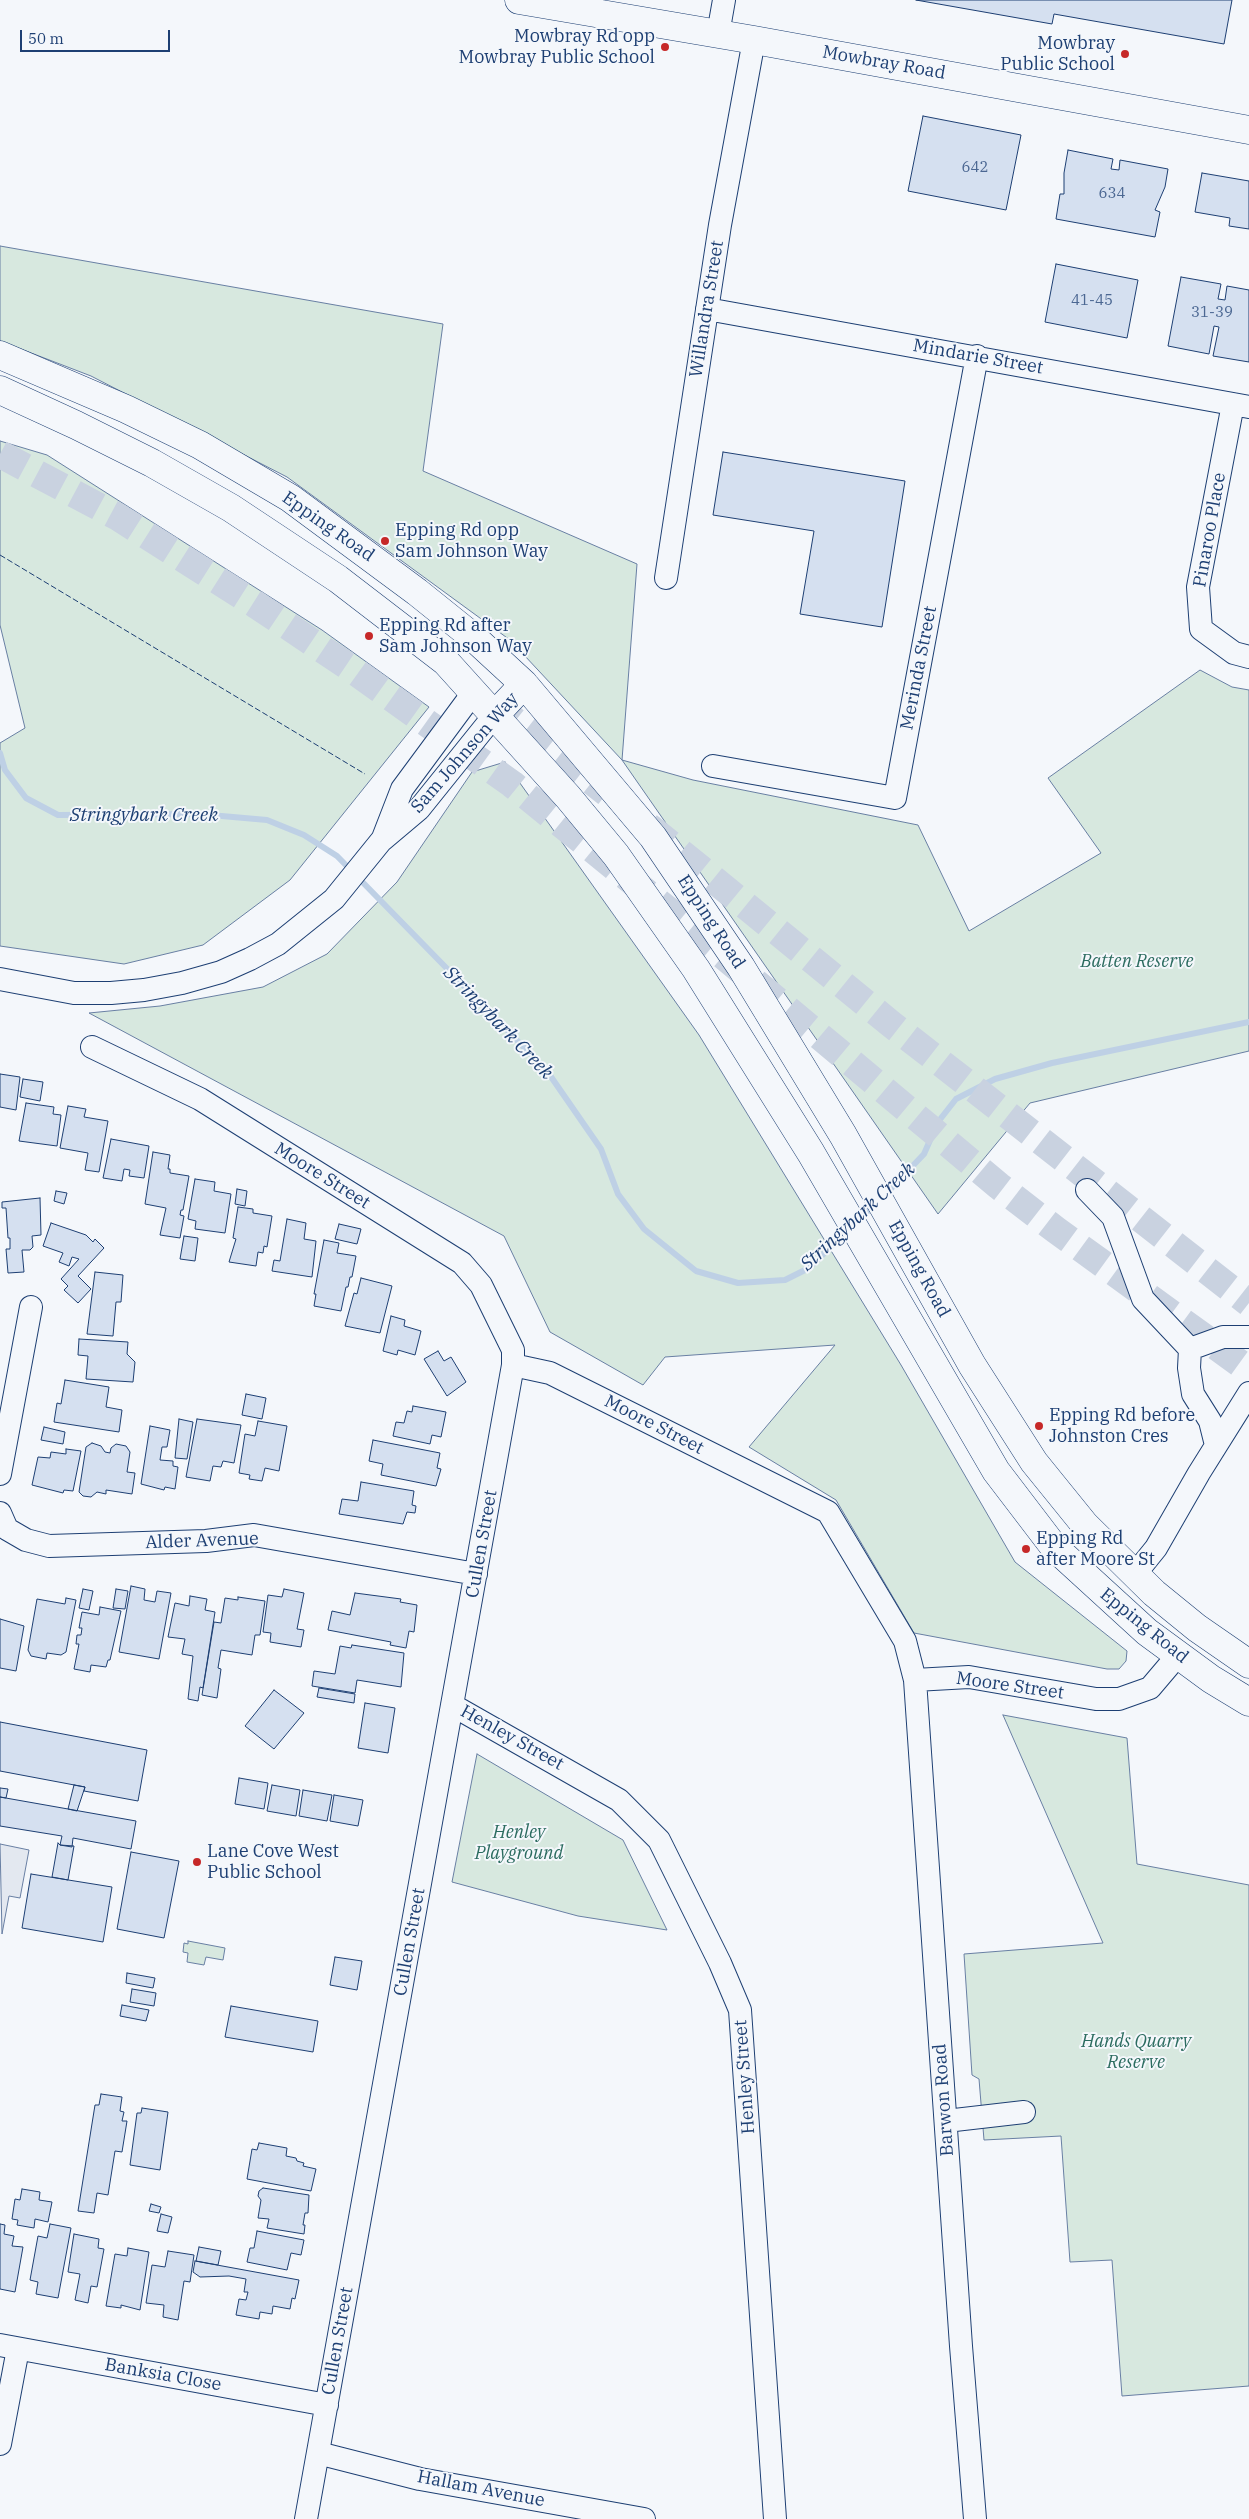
<!DOCTYPE html>
<style>
body{margin:0}
#map{position:relative;width:1249px;height:2519px;overflow:hidden;background:#f4f7fb;font-family:"IBM Plex Serif",serif}
canvas{display:block}
.scale{position:absolute;left:20px;top:30px;width:150px;height:22px;box-sizing:border-box;border:2px solid #1d3f73;border-top:0;padding-left:6px;font-size:15px;line-height:18px;white-space:nowrap;color:#1d3f73;-webkit-text-stroke:4px #f4f7fb;paint-order:stroke}
</style>
<div id="map">
<canvas width="1249" height="2519"></canvas>
<div class="scale">50 m</div>
</div>
<script>
const c = document.querySelector('canvas').getContext('2d');
c.lineJoin = 'round';
function fillPath(path, color) {
  c.fillStyle = color;
  c.fill(path, 'evenodd');
}
function shape(rows) {
  const path = new Path2D();
  for (const r of rows) {
    path.moveTo(r[0], r[1]);
    for (let i = 2; i < r.length; i += 2) path.lineTo(r[i], r[i + 1]);
  }
  return path;
}
function trace(path, color, width, dash) {
  c.strokeStyle = color;
  c.lineWidth = width;
  c.lineCap = dash ? 'butt' : 'round';
  c.setLineDash(dash || []);
  c.stroke(path);
}
function write(font, color, halo, rows, align = 'center') {
  c.font = font + ' "IBM Plex Serif",serif';
  c.lineWidth = 4;
  c.setLineDash([]);
  c.textBaseline = 'middle';
  c.strokeStyle = halo;
  c.fillStyle = color;
  for (const [text, x, y, turn = 0] of rows) {
    c.save();
    c.translate(x, y);
    c.rotate((+turn || 0) * Math.PI / 180);
    c.textAlign = isNaN(turn) ? turn : align;
    if (halo) c.strokeText(text, 0, 0);
    c.fillText(text, 0, 0);
    c.restore();
  }
}
const green = shape([
 [0,246,443,324,423,471,637,564,622,760,693,780,918,825,969,931,1101,853,1048,778,1200,670,1232,687,1249,690,1249,1051,1030,1103,938,1214,622,760,510,640,287,477,91,376,0,341,0,246],
 [0,441,47,455,322,630,429,707,290,880,203,945,124,964,0,946,0,743,25,728,0,625,0,441],
 [505,762,699,1035,901,1365,1015,1562,1127,1651,1126,1661,1119,1669,1107,1669,914,1633,836,1500,749,1447,835,1345,665,1357,643,1385,550,1332,504,1236,89,1013,160,1006,263,987,327,954,397,882,472,772,505,762],
 [1003,1715,1127,1738,1137,1864,1249,1885,1249,2386,1122,2396,1112,2260,1070,2262,1061,2136,984,2140,979,2079,972,2075,964,1954,1103,1943,1003,1715],
 [477,1754,623,1840,667,1930,578,1916,452,1882,477,1754],
 [188,1941,225,1948,223,1960,206,1957,204,1965,187,1962,188,1953,183,1952,184,1943,188,1944,188,1941]
]);
fillPath(green, '#d7e8df');
trace(green, '#687fa3', 1);
const parking = shape([
 [0,1844,29,1850,20,1898,9,1896,2,1934,0,1844]
]);
fillPath(parking, '#e3e8f0');
trace(parking, '#687fa3', 1);
trace(shape([
 [0,753,5,770,26,798,58,815,199,814,267,820,304,835,337,856,547,1071,601,1149,618,1194,644,1229,696,1271,738,1283,785,1280,809,1268,848,1230],
 [884,1196,924,1154,938,1122,956,1099,995,1079,1052,1063,1249,1022],
 [857,1222,875,1204]
]), '#bed0e5', 6);
const building = shape([
 [916,0,1232,0,1224,44,1054,14,1052,24,916,0],
 [923,116,1021,135,1006,210,908,191,923,116],
 [1068,150,1113,159,1111,169,1119,170,1120,160,1168,169,1165,187,1155,210,1160,212,1155,237,1056,219,1060,194,1064,194,1064,173,1068,150],
 [1202,173,1249,181,1249,229,1229,226,1230,218,1195,212,1202,173],
 [1056,264,1138,280,1127,338,1045,322,1056,264],
 [1181,277,1221,284,1218,299,1225,300,1227,286,1249,290,1249,362,1213,356,1219,327,1214,326,1209,354,1168,346,1181,277],
 [723,452,905,481,882,627,800,614,814,531,713,515,723,452],
 [0,1074,20,1077,16,1110,0,1107,0,1074],
 [23,1079,43,1082,40,1101,20,1097,23,1079],
 [26,1103,54,1107,53,1114,61,1115,57,1146,19,1141,26,1103],
 [68,1106,86,1109,84,1117,108,1121,99,1172,85,1170,88,1153,60,1148,68,1106],
 [111,1139,149,1146,144,1178,129,1176,130,1170,124,1169,122,1181,103,1178,111,1139],
 [153,1152,170,1155,168,1169,170,1169,170,1173,189,1176,183,1210,181,1210,180,1215,184,1216,180,1238,160,1235,166,1208,145,1204,153,1152],
 [195,1179,215,1182,214,1191,231,1194,225,1233,195,1229,196,1221,188,1219,195,1179],
 [237,1189,247,1191,245,1206,235,1204,237,1189],
 [56,1191,67,1193,64,1204,54,1201,56,1191],
 [40,1198,41,1235,32,1236,33,1247,30,1250,22,1250,24,1272,8,1273,6,1249,10,1249,10,1238,8,1238,6,1208,2,1208,2,1202,40,1198],
 [238,1207,253,1209,253,1213,272,1216,267,1247,264,1246,263,1253,258,1252,256,1266,229,1262,236,1239,233,1238,238,1207],
 [287,1219,306,1223,304,1239,316,1241,312,1277,272,1271,274,1260,280,1261,287,1219],
 [51,1223,86,1235,93,1242,95,1239,104,1248,78,1276,91,1289,78,1303,64,1290,68,1286,61,1279,79,1259,72,1257,69,1266,59,1262,63,1253,43,1246,51,1223],
 [339,1224,361,1229,357,1244,335,1239,339,1224],
 [184,1236,198,1238,195,1261,180,1259,184,1236],
 [324,1240,339,1243,337,1253,356,1256,352,1277,350,1277,348,1287,346,1287,341,1311,314,1306,316,1294,314,1294,324,1240],
 [95,1272,123,1275,121,1302,116,1302,113,1336,87,1334,95,1272],
 [361,1278,392,1286,380,1333,345,1326,354,1293,357,1294,361,1278],
 [391,1316,405,1320,404,1326,421,1331,415,1355,398,1350,397,1355,383,1351,391,1316],
 [79,1339,128,1342,127,1354,135,1362,133,1382,86,1379,88,1356,78,1355,79,1339],
 [438,1351,444,1361,451,1357,466,1382,447,1396,424,1359,438,1351],
 [65,1380,109,1387,106,1407,122,1410,119,1432,54,1422,57,1403,61,1404,65,1380],
 [246,1394,266,1398,262,1419,242,1415,246,1394],
 [413,1406,446,1412,441,1437,432,1435,430,1444,393,1436,396,1422,404,1423,407,1411,412,1412,413,1406],
 [179,1419,193,1422,187,1459,175,1458,179,1419],
 [197,1419,241,1425,234,1463,223,1461,221,1467,213,1466,210,1481,186,1477,197,1419],
 [258,1421,287,1426,279,1471,265,1468,262,1481,249,1479,250,1475,239,1473,245,1434,255,1436,258,1421],
 [150,1426,170,1430,167,1447,162,1447,160,1460,173,1461,173,1466,178,1467,175,1489,165,1487,164,1490,141,1484,150,1426],
 [44,1427,65,1432,63,1444,41,1440,44,1427],
 [373,1440,440,1453,437,1468,441,1469,436,1486,381,1475,383,1464,369,1461,373,1440],
 [92,1443,101,1446,105,1452,110,1453,111,1448,116,1444,126,1446,130,1452,127,1472,135,1473,132,1494,106,1490,106,1494,97,1492,91,1497,83,1496,79,1492,86,1447,92,1443],
 [66,1449,81,1451,73,1491,64,1490,63,1493,32,1485,38,1457,50,1458,51,1452,66,1454,66,1449],
 [361,1482,414,1491,412,1505,416,1506,415,1513,407,1512,403,1524,339,1514,342,1499,358,1501,361,1482],
 [131,1586,145,1589,144,1600,155,1602,157,1591,171,1593,159,1659,119,1652,131,1586],
 [83,1589,93,1591,89,1610,79,1608,83,1589],
 [116,1589,128,1591,125,1609,113,1608,116,1589],
 [284,1589,304,1593,297,1629,304,1630,301,1647,270,1642,271,1633,263,1632,268,1595,282,1597,284,1589],
 [355,1593,401,1599,400,1602,417,1605,414,1632,409,1631,406,1648,390,1645,391,1642,328,1630,332,1611,350,1615,355,1593],
 [190,1596,207,1599,205,1610,215,1612,203,1688,200,1687,198,1701,188,1699,193,1656,182,1654,185,1639,168,1637,175,1603,189,1606,190,1596],
 [238,1597,265,1601,260,1635,255,1635,252,1655,221,1650,218,1668,221,1669,217,1698,202,1695,214,1622,221,1623,225,1598,238,1600,238,1597],
 [66,1598,76,1600,66,1652,61,1655,47,1653,46,1659,31,1656,28,1650,37,1599,65,1604,66,1598],
 [100,1607,121,1611,110,1660,108,1660,106,1667,91,1665,90,1672,74,1669,79,1644,76,1644,77,1635,81,1635,82,1628,79,1628,82,1612,99,1615,100,1607],
 [0,1619,24,1626,16,1671,0,1668,0,1619],
 [352,1645,404,1653,401,1687,357,1680,355,1693,312,1686,314,1671,335,1674,340,1646,351,1648,352,1645],
 [319,1688,355,1694,354,1703,317,1697,319,1688],
 [274,1690,304,1713,274,1749,245,1726,274,1690],
 [365,1703,395,1708,388,1753,358,1748,365,1703],
 [0,1722,147,1750,138,1801,84,1791,85,1787,0,1771,0,1722],
 [239,1778,268,1783,264,1809,235,1804,239,1778],
 [74,1785,85,1787,77,1811,68,1809,74,1785],
 [272,1785,300,1790,296,1816,267,1811,272,1785],
 [0,1788,8,1789,6,1798,0,1797,0,1788],
 [303,1790,332,1795,327,1821,299,1816,303,1790],
 [334,1795,363,1800,358,1826,330,1821,334,1795],
 [0,1797,136,1821,131,1849,73,1838,72,1847,60,1845,62,1836,0,1826,0,1797],
 [58,1843,60,1845,74,1846,68,1880,52,1877,58,1843],
 [131,1852,179,1861,164,1938,117,1929,131,1852],
 [31,1874,112,1887,103,1942,22,1928,31,1874],
 [335,1957,362,1961,357,1990,330,1985,335,1957],
 [127,1973,155,1978,153,1988,126,1983,127,1973],
 [132,1989,156,1993,154,2006,130,2002,132,1989],
 [122,2005,149,2010,146,2021,120,2016,122,2005],
 [231,2006,318,2021,313,2052,225,2037,231,2006],
 [101,2094,122,2097,120,2111,124,2112,122,2121,127,2121,122,2152,115,2151,108,2195,97,2193,94,2213,78,2211,95,2105,99,2105,101,2094],
 [142,2108,168,2112,160,2170,130,2165,137,2113,141,2113,142,2108],
 [259,2143,287,2148,286,2156,296,2158,297,2161,304,2163,303,2166,316,2169,311,2191,247,2179,252,2149,257,2150,259,2143],
 [263,2188,309,2195,308,2213,305,2213,303,2225,305,2225,304,2234,267,2228,269,2219,258,2218,261,2200,258,2196,259,2191,263,2188],
 [22,2189,40,2192,39,2200,52,2202,48,2222,35,2219,34,2228,17,2225,18,2220,12,2219,15,2199,20,2200,22,2189],
 [151,2204,161,2207,159,2213,149,2211,151,2204],
 [161,2214,172,2217,168,2233,157,2231,161,2214],
 [0,2224,5,2225,4,2234,14,2236,12,2246,23,2247,15,2292,0,2289,0,2224],
 [50,2224,71,2228,58,2298,36,2294,38,2282,30,2280,38,2236,47,2238,50,2224],
 [257,2231,304,2240,301,2255,291,2253,287,2270,247,2262,250,2248,254,2248,257,2231],
 [74,2234,99,2239,98,2248,104,2249,97,2287,91,2286,88,2303,75,2300,80,2274,68,2272,74,2234],
 [199,2247,221,2251,218,2265,196,2261,199,2247],
 [128,2248,149,2252,140,2310,121,2305,121,2308,106,2306,115,2254,127,2256,128,2248],
 [168,2251,194,2255,190,2282,184,2281,178,2320,163,2317,164,2305,146,2303,152,2265,165,2267,168,2251],
 [195,2261,299,2280,295,2299,292,2298,290,2309,273,2306,272,2314,260,2312,259,2319,236,2315,239,2299,246,2300,248,2292,244,2292,246,2279,229,2276,200,2277,193,2272,195,2261]
]);
fillPath(building, '#d5e0f0');
trace(building, '#1d3f73', 1);
trace(shape([
 [0,454,118,517,255,604,349,667,512,784,695,932,999,1186,1056,1230,1249,1370],
 [493,704,607,793],
 [648,826,891,1024,1249,1303]
]), '#c9d2e0', 28, [28, 14]);
const minor = shape([
 [718,34,724,0],
 [707,309,1249,407],
 [1233,404,1198,587,1201,629,1234,653,1249,657],
 [666,578,720,225,754,40],
 [713,766,895,798,977,356],
 [383,838,402,789,473,693],
 [0,979,74,993,111,993,144,990,182,983,221,972,250,959,278,944,334,899,381,841,419,809,493,717],
 [92,1047,200,1099,462,1263,481,1285,513,1350,513,1365,550,1373,828,1512,905,1641,915,1680,961,2346,975,2519],
 [1087,1190,1113,1217,1143,1299,1190,1349],
 [1216,1445,1210,1421,1193,1394,1189,1368,1190,1349,1223,1337,1249,1337],
 [0,1474,31,1307],
 [0,1513,7,1529,26,1540,49,1546,206,1541,254,1535,476,1574],
 [1135,1574,1156,1548,1199,1473,1249,1393],
 [915,1680,969,1677,1096,1699,1119,1699,1150,1688,1178,1655],
 [452,1705,619,1800,659,1840,720,1963,740,2010,775,2519],
 [946,2121,1024,2112],
 [0,2345,327,2405],
 [0,2444,18,2349],
 [318,2453,420,2479,644,2519],
 [306,2519,513,1365]
]);
const major = shape([
 [519,0,754,40,1249,130],
 [0,355,126,409,200,445,290,498,417,592,473,637,524,684,653,837,741,967,843,1135,972,1365,1034,1462,1085,1525,1154,1593,1197,1628,1249,1664],
 [0,390,76,425,152,463,231,508,338,579,446,662,568,797,616,855,696,969,811,1153,996,1471,1054,1547,1147,1632,1211,1679,1249,1702],
 [493,717,524,684]
]);
trace(minor, '#1d3f73', 24);
trace(major, '#1d3f73', 29);
trace(minor, '#f4f7fb', 22);
trace(major, '#f4f7fb', 28);
trace(shape([
 [0,555,365,774]
]), '#1d3f73', 1, [6, 2.5]);
for (const [x, y, r, color] of [
 [665,47,5,"#c62828"],
 [1125,54,5,"#c62828"],
 [385,541,5,"#c62828"],
 [369,636,5,"#c62828"],
 [1039,1426,5,"#c62828"],
 [1026,1549,5,"#c62828"],
 [197,1862,5,"#c62828"]
]) {
  const dot = new Path2D();
  dot.arc(x, y, r, 0, 2 * Math.PI);
  c.fillStyle = color;
  c.fill(dot);
  trace(dot, '#f4f7fb', 2);
}
write('15px', '#4b6792', null, [
 ["642",975,168],
 ["634",1112,194],
 ["41-45",1092,301],
 ["31-39",1212,313]
]);
write('18px', '#1d3f73', '#f4f7fb', [
 ["Mowbray Rd opp",655,37,"right"],
 ["Mowbray Public School",655,58,"right"],
 ["Mowbray",1115,44,"right"],
 ["Public School",1115,65,"right"],
 ["Epping Rd opp",395,531],
 ["Sam Johnson Way",395,552],
 ["Epping Rd after",379,626],
 ["Sam Johnson Way",379,647],
 ["Epping Rd before",1049,1416],
 ["Johnston Cres",1049,1437],
 ["Epping Rd",1036,1539],
 ["after Moore St",1036,1560],
 ["Lane Cove West",207,1852],
 ["Public School",207,1873]
], 'left');
write('18px', '#1d3f73', '#f4f7fb', [
 ["Mowbray Road",884,63,10],
 ["Willandra Street",707,309,-81],
 ["Mindarie Street",978,357,10],
 ["Epping Road",328,527,35],
 ["Pinaroo Place",1210,530,-80],
 ["Merinda Street",919,668,-79],
 ["Sam Johnson Way",465,753,-49],
 ["Epping Road",711,922,57],
 ["Moore Street",322,1176,32],
 ["Epping Road",919,1269,61],
 ["Moore Street",654,1425,27],
 ["Alder Avenue",202,1541,-2],
 ["Cullen Street",482,1544,-80],
 ["Epping Road",1144,1626,39],
 ["Moore Street",1010,1686,8],
 ["Henley Street",512,1738,29],
 ["Cullen Street",410,1942,-80],
 ["Henley Street",745,2077,-94],
 ["Barwon Road",944,2100,-94],
 ["Cullen Street",338,2341,-80],
 ["Banksia Close",163,2375,10],
 ["Hallam Avenue",481,2489,11]
]);
write('italic 18px', '#2c6c60', '#f4f7fb', [
 ["Batten Reserve",1137,962],
 ["Henley",519,1833],
 ["Playground",519,1854],
 ["Hands Quarry",1136,2042],
 ["Reserve",1136,2063]
]);
write('italic 19px', '#1d3f73', '#f4f7fb', [
 ["Stringybark Creek",144,816],
 ["Stringybark Creek",498,1023,46],
 ["Stringybark Creek",858,1217,-43]
]);
</script>
